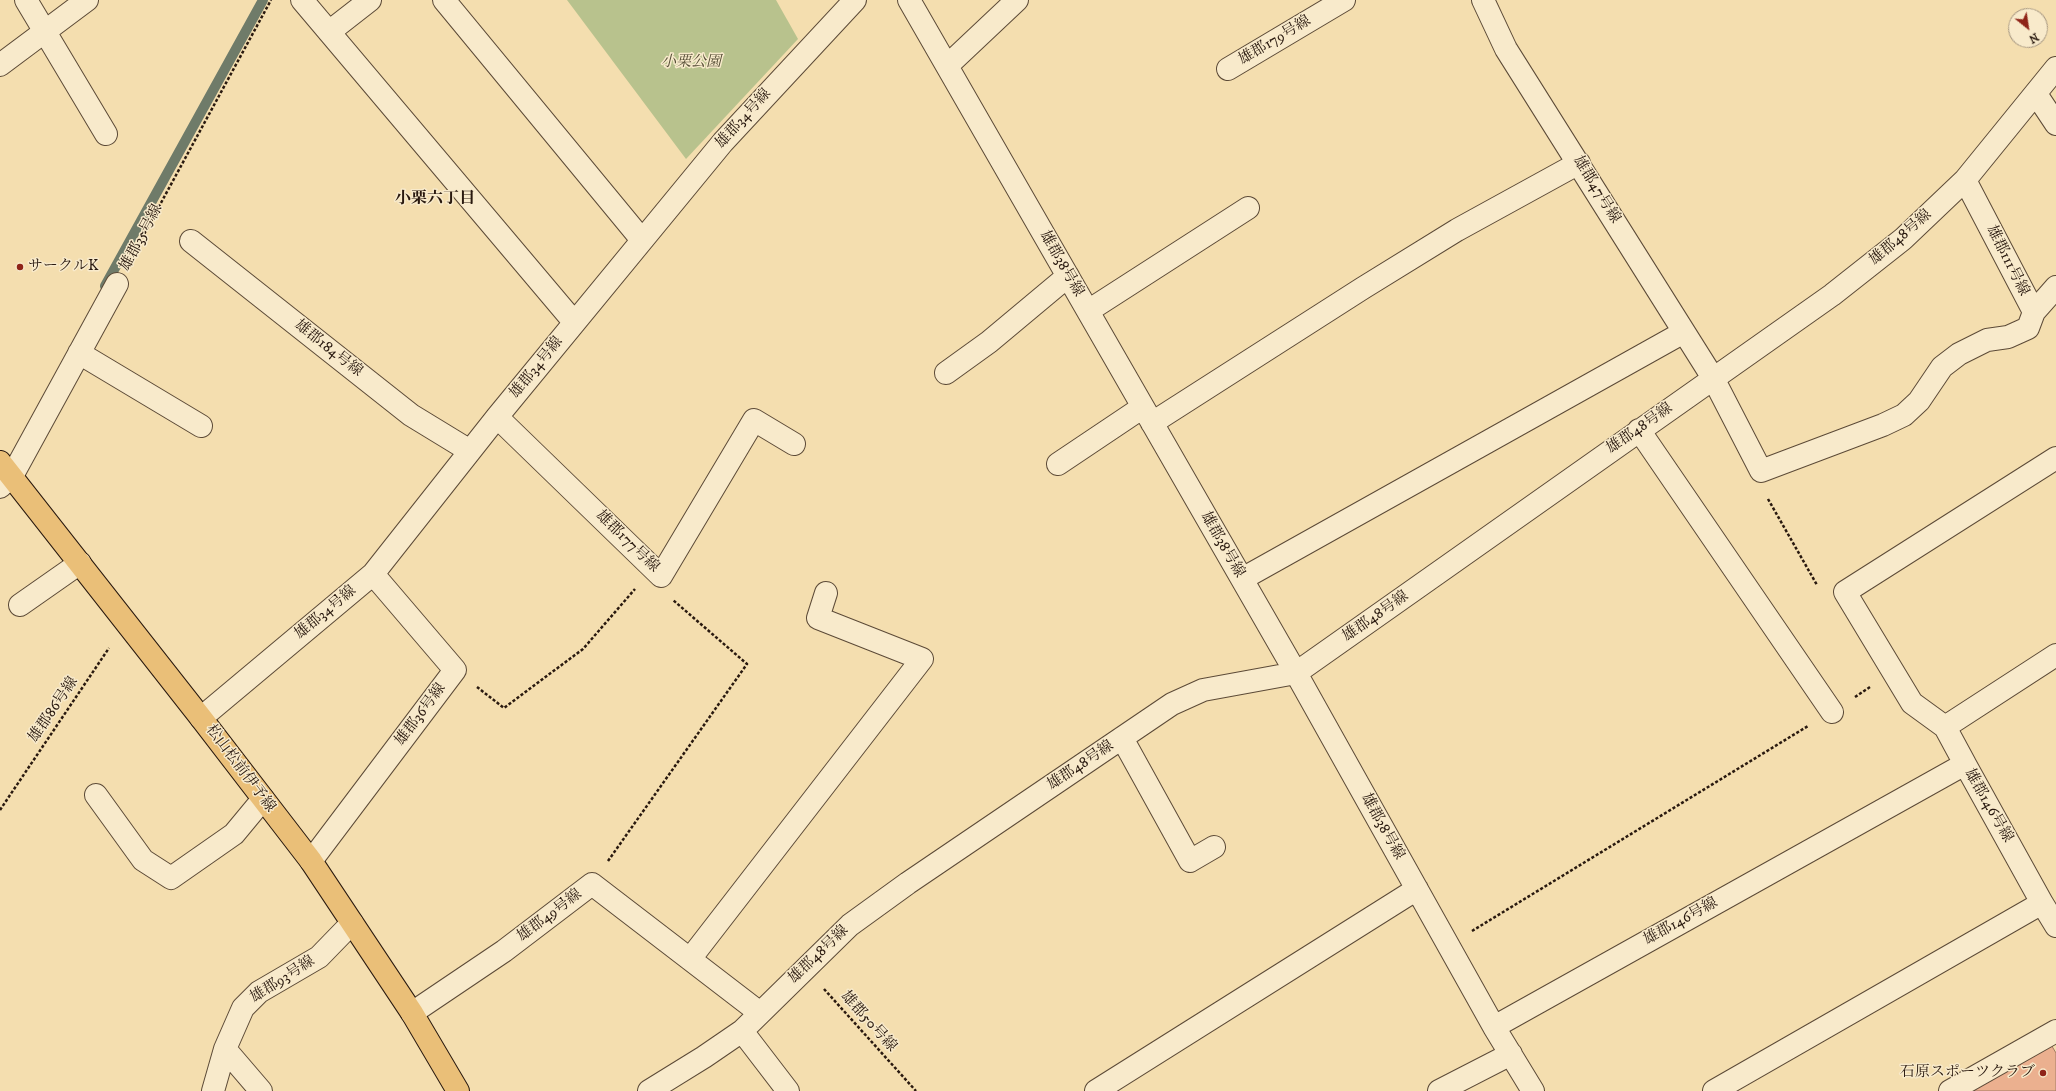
<!DOCTYPE html>
<meta charset="utf-8">
<style>
body{margin:0}
#map{position:relative;width:2056px;height:1091px;overflow:hidden;background:#f4deaf;font-family:"IM FELL DW Pica",serif}
canvas{display:block}
.north{position:absolute;left:2008px;top:8px;width:40px;height:40px;box-sizing:border-box;background:#f8eacb;border:1px solid #a59680;border-radius:50%;rotate:150deg;font-size:11px;font-weight:700;line-height:16px;text-align:center;color:#29190f}
.north::after{content:'';display:block;margin:auto;width:14px;height:18px;background:#8f2418;clip-path:polygon(50% 0,100% 100%,50% 72%,0 100%)}
</style>
<div id="map">
<canvas width="2056" height="1091"></canvas>
<div class="north">N</div>
</div>
<script>
const c = document.querySelector('canvas').getContext('2d');
c.lineJoin = 'round';
function fillPath(path, color) {
  c.fillStyle = color;
  c.fill(path, 'evenodd');
}
function shape(rows) {
  const path = new Path2D();
  for (const r of rows) {
    path.moveTo(r[0], r[1]);
    for (let i = 2; i < r.length; i += 2) path.lineTo(r[i], r[i + 1]);
  }
  return path;
}
function trace(path, color, width, dash) {
  c.strokeStyle = color;
  c.lineWidth = width;
  c.lineCap = dash ? 'butt' : 'round';
  c.setLineDash(dash || []);
  c.stroke(path);
}
function write(font, color, halo, rows, align = 'center') {
  c.font = font + ' "IM FELL DW Pica","Noto Serif JP",serif';
  c.lineWidth = 3;
  c.setLineDash([]);
  c.textBaseline = 'middle';
  c.strokeStyle = halo;
  c.fillStyle = color;
  for (const [text, x, y, turn = 0] of rows) {
    c.save();
    c.translate(x, y);
    c.rotate((+turn || 0) * Math.PI / 180);
    c.textAlign = isNaN(turn) ? turn : align;
    if (halo) c.strokeText(text, 0, 0);
    c.fillText(text, 0, 0);
    c.restore();
  }
}
fillPath(shape([
 [567,0,776,0,798,39,686,159]
]), '#b8c28d');
trace(shape([
 [105,286,263,0]
]), '#6f7b69', 10);
const building = shape([
 [2047,1038,2056,1053,2056,1091,1954,1091,2047,1038]
]);
fillPath(building, '#ebb08f');
trace(building, '#a47b64', 1);
const minor = shape([
 [26,0,106,134],
 [302,0,574,322],
 [444,0,642,240],
 [909,0,1296,673,1494,1027,1533,1091],
 [1483,0,1506,49,1713,378,1761,471,1883,425,1904,415,1919,401,1942,367,1959,354,1987,340,2008,337,2028,328,2034,312],
 [329,32,370,0],
 [0,65,87,0],
 [947,66,1017,0],
 [1228,69,1344,0],
 [2036,94,2056,124],
 [1965,180,2034,312,2056,287],
 [191,241,411,415,470,451],
 [1088,311,1248,208],
 [79,353,201,426],
 [946,373,989,342,1068,276],
 [497,417,661,576,754,420,794,444],
 [1152,423,1363,288,1457,230,1579,163],
 [1639,430,1832,712],
 [1058,464,1143,407],
 [0,487,12,476,117,284],
 [1242,579,1684,332],
 [20,605,80,563],
 [201,718,373,574,497,417,723,142,855,0],
 [1945,727,2056,655],
 [1122,738,1190,861,1214,847],
 [1965,764,1945,727,1912,703,1845,592,2056,458],
 [96,795,143,860,171,878,234,834,263,799],
 [311,861,455,670,373,574],
 [2042,903,2056,926],
 [690,959,922,659,818,618,826,593],
 [412,1013,504,951,592,884,760,1013],
 [1494,1027,1965,764,2042,903,1714,1091],
 [742,1031,788,1091],
 [225,1049,261,1091],
 [213,1091,225,1049,243,1008,259,992,319,957,352,923],
 [649,1091,704,1057,742,1031,850,925,908,883,1172,704,1203,690,1296,673,1832,295,1903,239,1965,180,2056,68],
 [1096,1091,1417,889],
 [1439,1091,1511,1054],
 [1950,1091,2056,1031]
]);
const major = shape([
 [0,462,201,718,311,861,412,1013,458,1091]
]);
trace(minor, '#5c4a37', 24);
trace(major, '#29190f', 24);
trace(shape([
 [130,260,271,0],
 [1768,499,1817,585],
 [477,687,504,708,583,649,635,589],
 [1855,697,1870,687],
 [0,810,109,648],
 [608,861,747,664,673,600],
 [1472,931,1808,726],
 [824,989,916,1091]
]), '#29190f', 2.5, [3, 2]);
trace(minor, '#f8eacb', 22);
trace(major, '#eabf78', 22);
for (const [x, y, r, color] of [
 [20,267,4,"#8f2418"],
 [2043,1073,4,"#8f2418"]
]) {
  const dot = new Path2D();
  dot.arc(x, y, r, 0, 2 * Math.PI);
  c.fillStyle = color;
  c.fill(dot);
  trace(dot, '#f8eacb', 1.5);
}
write('15px', '#29190f', '#f8eacb', [
 ["雄郡179号線",1275,41,-31],
 ["雄郡34号線",744,119,-48],
 ["雄郡47号線",1596,190,58],
 ["雄郡35号線",142,238,-62],
 ["雄郡48号線",1901,238,-41],
 ["雄郡111号線",2007,261,63],
 ["雄郡38号線",1061,264,60],
 ["雄郡184号線",328,349,38],
 ["雄郡34号線",537,368,-51],
 ["雄郡48号線",1640,429,-35],
 ["雄郡177号線",627,542,44],
 ["雄郡38号線",1222,545,60],
 ["雄郡34号線",326,613,-40],
 ["雄郡48号線",1376,617,-35],
 ["雄郡86号線",54,710,-56],
 ["雄郡36号線",421,715,-53],
 ["雄郡48号線",1081,766,-34],
 ["松山松前伊予線",240,769,53],
 ["雄郡146号線",1988,806,60],
 ["雄郡38号線",1382,827,61],
 ["雄郡49号線",550,916,-37],
 ["雄郡146号線",1681,922,-29],
 ["雄郡48号線",819,955,-44],
 ["雄郡93号線",283,980,-33],
 ["雄郡50号線",868,1022,48]
]);
write('italic 15px', '#544c35', '#f8eacb', [
 ["小栗公園",691,63]
]);
write('15px', '#29190f', '#f8eacb', [
 ["サークルK",28,267],
 ["石原スポーツクラブ",2035,1073,"right"]
], 'left');
write('bold 16px', '#29190f', '#f8eacb', [
 ["小栗六丁目",435,200]
]);
</script>
